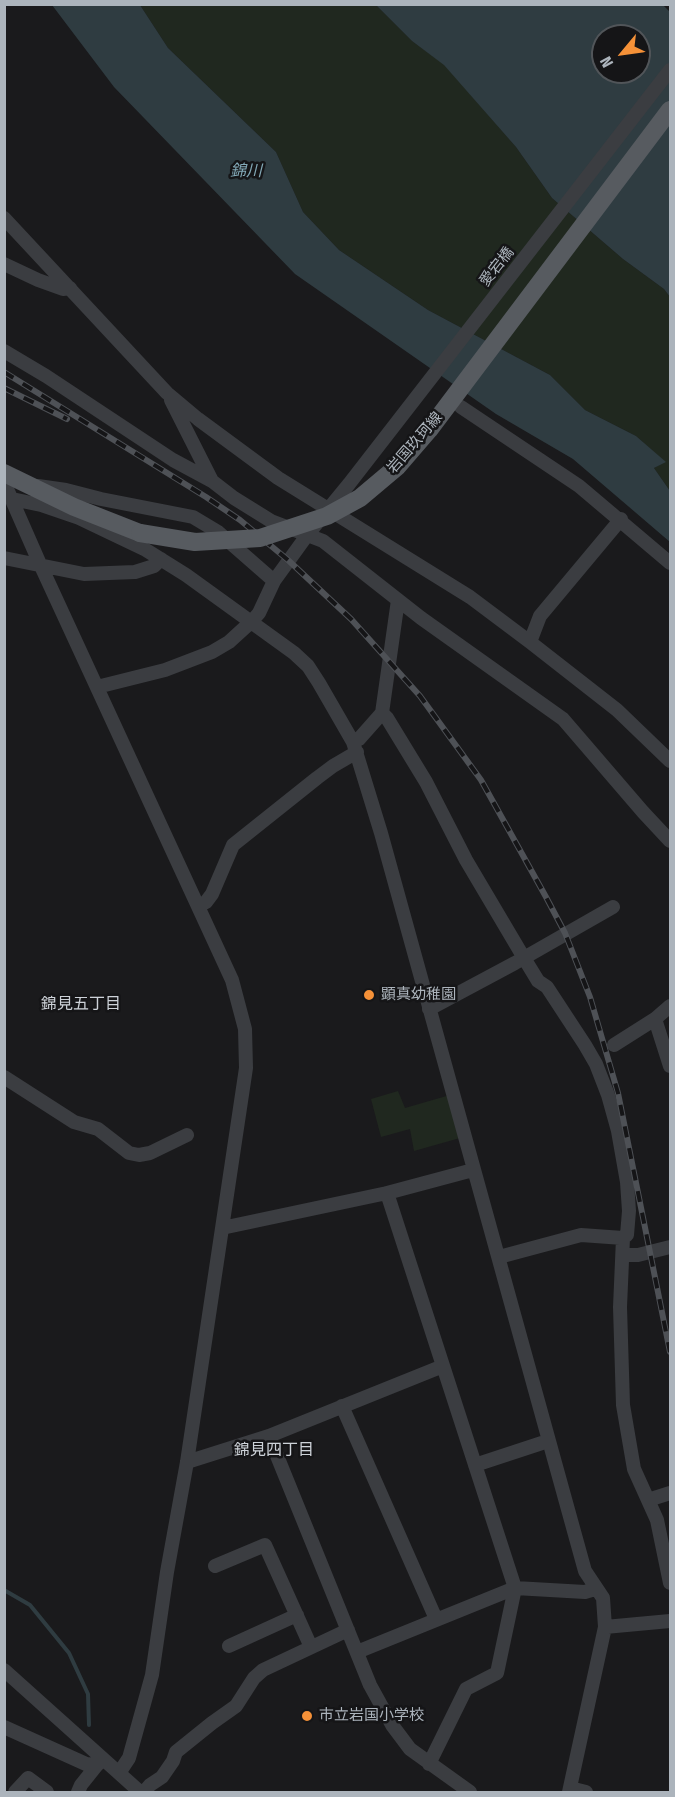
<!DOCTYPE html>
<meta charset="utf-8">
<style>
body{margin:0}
#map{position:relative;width:675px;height:1797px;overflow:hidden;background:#1a1a1c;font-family:"Fira Sans Condensed",sans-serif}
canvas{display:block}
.frame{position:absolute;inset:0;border:6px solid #acb4bc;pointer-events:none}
.north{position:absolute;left:591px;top:24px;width:60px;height:60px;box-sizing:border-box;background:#151517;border:2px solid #515559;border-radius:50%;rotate:241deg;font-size:16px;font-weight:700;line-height:24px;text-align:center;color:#acb4bc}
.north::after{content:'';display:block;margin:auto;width:21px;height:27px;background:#f59138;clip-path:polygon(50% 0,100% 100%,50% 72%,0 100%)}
</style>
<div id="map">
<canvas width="675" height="1797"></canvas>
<div class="frame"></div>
<div class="north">N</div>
</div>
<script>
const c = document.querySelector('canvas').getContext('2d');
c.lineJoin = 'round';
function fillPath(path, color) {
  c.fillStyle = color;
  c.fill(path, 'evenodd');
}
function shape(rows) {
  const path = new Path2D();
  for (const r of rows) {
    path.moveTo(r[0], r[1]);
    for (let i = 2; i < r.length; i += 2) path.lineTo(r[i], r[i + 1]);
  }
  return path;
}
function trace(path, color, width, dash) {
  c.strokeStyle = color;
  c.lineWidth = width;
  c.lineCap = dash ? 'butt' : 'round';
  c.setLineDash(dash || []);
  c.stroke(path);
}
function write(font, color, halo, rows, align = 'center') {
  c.font = font + ' "Fira Sans Condensed","Noto Sans JP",sans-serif';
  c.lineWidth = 5;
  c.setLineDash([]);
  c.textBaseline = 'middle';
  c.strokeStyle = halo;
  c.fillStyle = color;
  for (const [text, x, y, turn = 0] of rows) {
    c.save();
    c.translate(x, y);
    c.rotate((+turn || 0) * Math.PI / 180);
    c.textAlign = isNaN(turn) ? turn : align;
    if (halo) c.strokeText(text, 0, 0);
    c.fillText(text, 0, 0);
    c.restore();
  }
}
fillPath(shape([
 [140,5,376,5,412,41,444,64,516,147,552,198,623,259,664,289,670,297,670,491,654,468,665,462,636,436,585,410,550,375,428,310,339,250,303,212,276,152,168,48],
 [398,1091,405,1108,450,1095,460,1138,414,1151,410,1129,381,1137,371,1099]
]), '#20281f');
fillPath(shape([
 [52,5,140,5,168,48,276,152,303,212,339,250,428,310,550,375,585,410,636,436,666,462,654,468,670,491,670,542,573,459,496,414,295,274,114,87],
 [376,5,663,5,670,12,670,297,664,289,623,259,552,198,516,147,444,65,412,41],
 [603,36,639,36,639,72,603,72]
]), '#2f3c41');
trace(shape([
 [4,1590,30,1605,69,1653,88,1694,89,1725]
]), '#2f3c41', 4);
trace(shape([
 [4,218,167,393,198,419,278,478,470,597,530,642,617,710,670,761],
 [4,264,38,280,63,289,70,288],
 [4,351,46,376,173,460,212,481,234,498,271,521,323,541,421,618,563,719,643,812,670,841],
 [171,400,212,481],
 [461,407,579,486,670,563],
 [4,482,40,564,232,980,245,1029,246,1068,187,1462,167,1572,152,1675,129,1758,119,1773],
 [38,486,66,490,101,499,193,517,218,532,274,581],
 [12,499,41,505,79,518,146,550,186,575,294,653,308,666,319,683,353,742,381,833,585,1571,603,1598,605,1627,569,1792],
 [4,558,84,574,135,572,154,566,161,559],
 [530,642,540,616,621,519],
 [97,687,165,670,212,652,229,642,252,621,259,613,274,581,308,534,349,484,670,70],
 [382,713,387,718,426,782,466,860,524,958,538,981,547,987,585,1045,596,1064,608,1095,618,1131,627,1182,629,1211,627,1235,623,1238,620,1307,623,1405,634,1469,657,1520,670,1583],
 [353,742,359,739,382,713,398,600],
 [198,906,206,902,212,894,233,845,317,778,333,766,357,752],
 [429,1009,515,963,613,907],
 [655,1019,670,1066],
 [614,1045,655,1019,670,1006],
 [4,1077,74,1122,98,1129,129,1153,139,1155,150,1153,187,1135],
 [387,1193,515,1588,497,1673,466,1689,429,1764],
 [222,1228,387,1193,473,1170],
 [623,1255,638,1255,670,1247],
 [499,1257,581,1235,623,1238],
 [342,1406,436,1619],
 [269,1436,370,1685,392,1725,410,1749,470,1792],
 [187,1462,269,1436,443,1366],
 [475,1465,548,1441],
 [648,1500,670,1493],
 [215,1566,265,1545,311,1647],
 [605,1627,670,1621],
 [229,1646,297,1615],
 [357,1652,515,1588,585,1592,595,1589],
 [4,1670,140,1792],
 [4,1727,86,1764,97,1765,103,1759],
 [570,1788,586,1792],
 [15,1792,28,1778,47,1792],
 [78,1792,81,1785,97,1765],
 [144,1792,150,1785,162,1777,173,1761,176,1752,212,1723,236,1706,254,1678,263,1670,348,1630]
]), '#3b3d41', 14);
trace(shape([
 [4,473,74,507,140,533]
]), '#575b60', 18);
const rail = shape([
 [4,372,206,497,240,520,288,560,351,619,420,696,481,780,546,897,565,933,590,997,618,1093,670,1352],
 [4,388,67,419]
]);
trace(rail, '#4e5156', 6);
trace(rail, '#151517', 4, [11]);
trace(shape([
 [140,533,195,542,260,538,327,516,360,498,398,466,429,430,670,110]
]), '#575b60', 18);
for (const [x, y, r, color] of [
 [369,995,6,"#f59138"],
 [307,1716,6,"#f59138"]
]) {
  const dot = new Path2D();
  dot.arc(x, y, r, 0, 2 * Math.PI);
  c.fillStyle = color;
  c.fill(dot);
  trace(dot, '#151517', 2);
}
write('15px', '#acb4bc', '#151517', [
 ["愛宕橋",497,267,-52],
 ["岩国玖珂線",415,443,-49]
]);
write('15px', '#acb4bc', '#151517', [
 ["顕真幼稚園",381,995],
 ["市立岩国小学校",319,1716]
], 'left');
write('italic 16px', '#83a9b7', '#151517', [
 ["錦川",246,172]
]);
write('16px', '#cdd2d8', '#151517', [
 ["錦見五丁目",81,1005],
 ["錦見四丁目",274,1451]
]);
</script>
